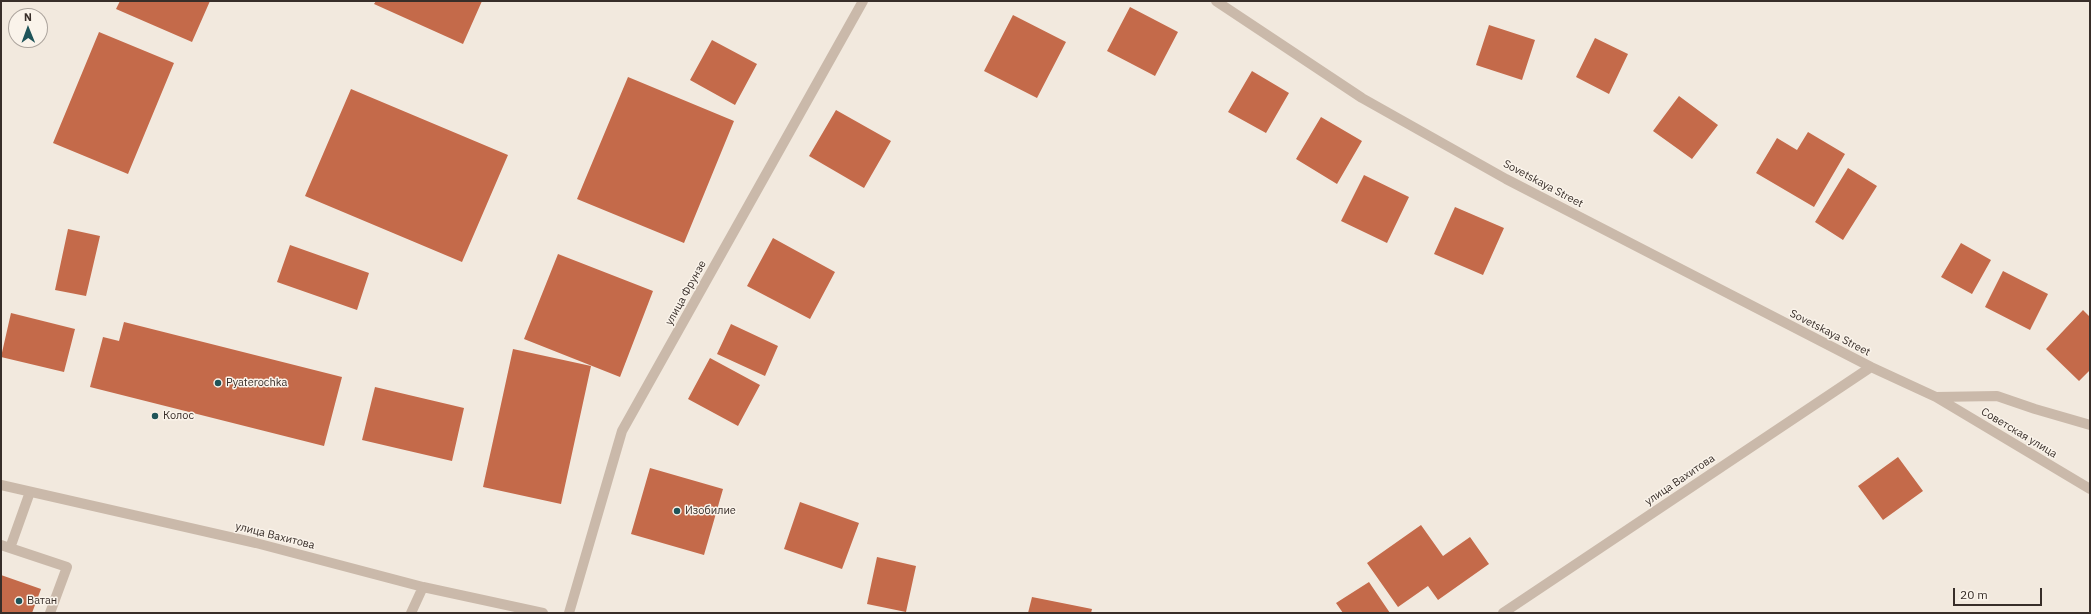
<!DOCTYPE html>
<meta charset="utf-8">
<style>
body{margin:0}
#map{position:relative;width:2091px;height:614px;overflow:hidden;background:#f2e9de;font-family:"IBM Plex Sans",sans-serif}
canvas{display:block}
.frame{position:absolute;inset:0;border:2px solid #382e29;pointer-events:none}
.north{position:absolute;left:8px;top:8px;width:40px;height:40px;box-sizing:border-box;background:#faf3ea;border:1px solid #aca49d;border-radius:50%;rotate:359deg;font-size:11px;font-weight:700;line-height:16px;text-align:center;color:#382e29}
.north::after{content:'';display:block;margin:auto;width:14px;height:18px;background:#1f5459;clip-path:polygon(50% 0,100% 100%,50% 72%,0 100%)}
.scale{position:absolute;left:1953px;top:588px;width:89px;height:18px;box-sizing:border-box;border:2px solid #382e29;border-top:0;padding-left:5px;font-size:12px;line-height:14px;white-space:nowrap;color:#382e29;-webkit-text-stroke:3px #faf3ea;paint-order:stroke}
</style>
<div id="map">
<canvas width="2091" height="614"></canvas>
<div class="frame"></div>
<div class="north">N</div>
<div class="scale">20 m</div>
</div>
<script>
const c = document.querySelector('canvas').getContext('2d');
c.lineJoin = 'round';
function fillPath(path, color) {
  c.fillStyle = color;
  c.fill(path, 'evenodd');
}
function shape(rows) {
  const path = new Path2D();
  for (const r of rows) {
    path.moveTo(r[0], r[1]);
    for (let i = 2; i < r.length; i += 2) path.lineTo(r[i], r[i + 1]);
  }
  return path;
}
function trace(path, color, width, dash) {
  c.strokeStyle = color;
  c.lineWidth = width;
  c.lineCap = dash ? 'butt' : 'round';
  c.setLineDash(dash || []);
  c.stroke(path);
}
function write(font, color, halo, rows, align = 'center') {
  c.font = font + ' "IBM Plex Sans",sans-serif';
  c.lineWidth = 3;
  c.setLineDash([]);
  c.textBaseline = 'middle';
  c.strokeStyle = halo;
  c.fillStyle = color;
  for (const [text, x, y, turn = 0] of rows) {
    c.save();
    c.translate(x, y);
    c.rotate((+turn || 0) * Math.PI / 180);
    c.textAlign = isNaN(turn) ? turn : align;
    if (halo) c.strokeText(text, 0, 0);
    c.fillText(text, 0, 0);
    c.restore();
  }
}
fillPath(shape([
 [120,1,210,1,192,42,116,9],
 [376,1,482,1,463,44,374,4],
 [1130,7,1178,32,1155,76,1107,51],
 [1013,15,1066,42,1037,98,984,71],
 [1489,25,1535,40,1522,80,1476,65],
 [99,32,174,63,128,174,53,143],
 [1595,38,1628,54,1609,94,1576,77],
 [712,40,757,64,735,105,690,80],
 [1252,71,1289,93,1266,133,1228,112],
 [628,77,734,121,684,243,577,199],
 [351,89,508,155,462,262,305,196],
 [1679,96,1718,125,1692,159,1653,131],
 [836,110,891,141,864,188,809,156],
 [1321,117,1362,141,1337,184,1296,159],
 [1808,132,1845,154,1814,207,1756,173,1777,138,1797,150],
 [1848,168,1877,186,1843,240,1815,222],
 [1364,175,1409,197,1387,243,1341,221],
 [1455,207,1504,228,1483,275,1434,254],
 [68,229,100,236,86,296,55,290],
 [773,238,835,272,810,319,747,286],
 [1961,243,1991,260,1972,294,1941,277],
 [290,245,369,273,357,310,277,282],
 [558,254,653,291,620,377,524,339],
 [2003,271,2048,294,2030,330,1985,307],
 [2083,310,2090,317,2090,370,2079,381,2046,349],
 [11,313,75,329,64,372,1,357],
 [124,322,342,377,324,446,90,387,103,337,119,341],
 [731,324,778,346,765,376,717,354],
 [513,349,591,366,561,504,483,487],
 [710,358,760,385,738,426,688,399],
 [375,387,464,408,452,461,362,440],
 [1898,457,1923,491,1883,520,1858,486],
 [650,468,723,489,704,555,631,534],
 [800,502,859,523,842,569,784,549],
 [1421,525,1443,556,1470,537,1489,564,1438,600,1428,586,1398,607,1367,563],
 [877,557,916,566,906,612,867,604],
 [1,575,41,589,32,613,1,613],
 [1369,582,1390,613,1343,613,1336,603],
 [1032,597,1092,609,1091,613,1028,613]
]), '#c46a4a');
trace(shape([
 [1,545,67,567,50,613],
 [10,548,30,492]
]), '#cab9aa', 10);
trace(shape([
 [1216,1,1362,98,1506,179,1871,367,1936,397,1997,396,2035,409,2090,425],
 [1936,397,2090,489],
 [1,485,256,543,423,587,543,613],
 [411,613,423,587],
 [569,613,622,431,863,1],
 [1503,613,1871,367]
]), '#cab9aa', 10);
for (const [x, y, r, color] of [
 [218,383,4,"#1f5459"],
 [155,416,4,"#1f5459"],
 [677,511,4,"#1f5459"],
 [19,601,4,"#1f5459"]
]) {
  const dot = new Path2D();
  dot.arc(x, y, r, 0, 2 * Math.PI);
  c.fillStyle = color;
  c.fill(dot);
  trace(dot, '#faf3ea', 1.5);
}
write('11px', '#382e29', '#faf3ea', [
 ["Sovetskaya Street",1543,184,28],
 ["улица Фрунзе",686,293,-61],
 ["Sovetskaya Street",1830,333,27],
 ["Советская улица",2019,433,31],
 ["улица Вахитова",1680,480,-34],
 ["улица Вахитова",275,536,14]
]);
write('11px', '#382e29', '#faf3ea', [
 ["Pyaterochka",226,383],
 ["Колос",163,416],
 ["Изобилие",685,511],
 ["Ватан",27,601]
], 'left');
</script>
